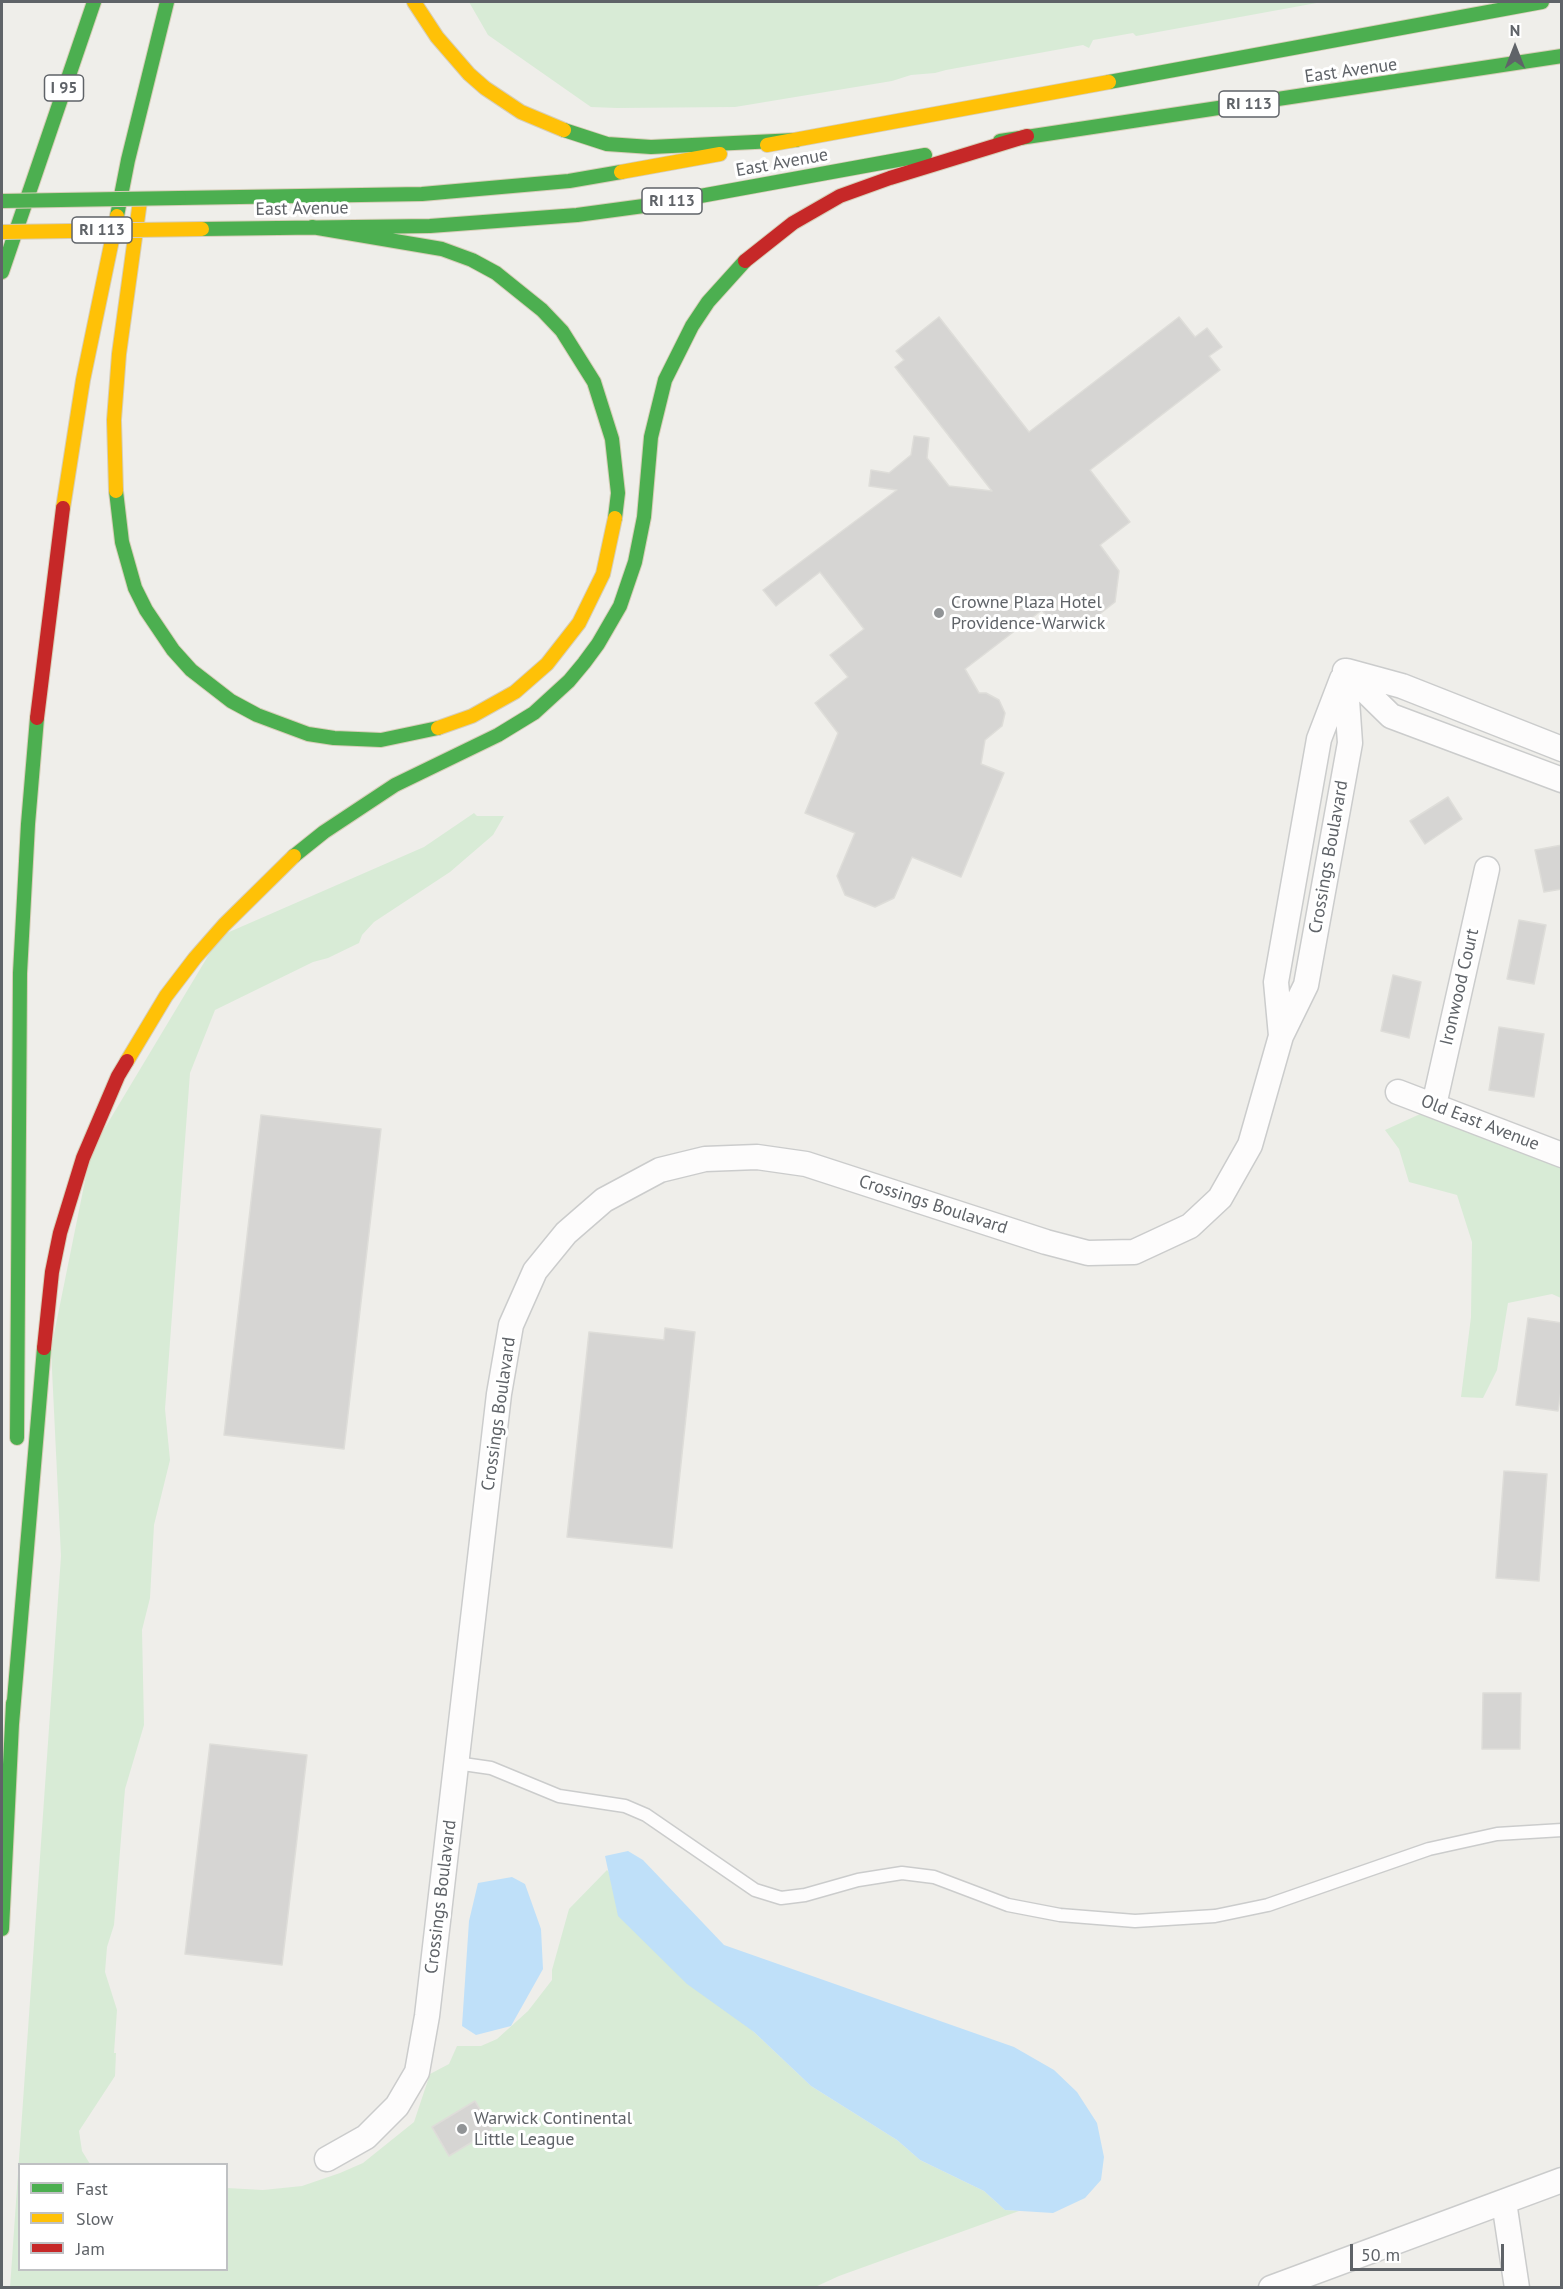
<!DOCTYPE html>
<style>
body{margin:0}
#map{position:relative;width:1563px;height:2289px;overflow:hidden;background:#efeeea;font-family:"PT Sans",sans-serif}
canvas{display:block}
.frame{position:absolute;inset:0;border:3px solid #5f6368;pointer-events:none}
.legend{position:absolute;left:18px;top:2163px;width:210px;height:108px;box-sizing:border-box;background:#fff;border:2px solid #bfc1c3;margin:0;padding:8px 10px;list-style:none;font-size:18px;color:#5f6368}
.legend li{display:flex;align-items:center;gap:12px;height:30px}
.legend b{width:30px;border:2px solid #bfc1c3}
.north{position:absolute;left:1485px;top:18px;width:60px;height:60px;-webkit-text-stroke:4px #fff;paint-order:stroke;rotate:0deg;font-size:16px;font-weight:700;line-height:24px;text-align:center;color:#5f6368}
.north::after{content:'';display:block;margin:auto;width:21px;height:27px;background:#5f6368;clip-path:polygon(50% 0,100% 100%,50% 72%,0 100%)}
.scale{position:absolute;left:1350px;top:2244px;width:154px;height:27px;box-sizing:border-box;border:3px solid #5f6368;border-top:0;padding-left:8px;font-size:18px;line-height:21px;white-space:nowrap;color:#5f6368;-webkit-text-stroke:4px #fff;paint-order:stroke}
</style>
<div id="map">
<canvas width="1563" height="2289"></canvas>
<div class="frame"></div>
<ul class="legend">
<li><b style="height:8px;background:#4caf50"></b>Fast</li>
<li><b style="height:8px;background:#ffc107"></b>Slow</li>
<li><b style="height:8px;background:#c62828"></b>Jam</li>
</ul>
<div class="north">N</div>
<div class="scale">50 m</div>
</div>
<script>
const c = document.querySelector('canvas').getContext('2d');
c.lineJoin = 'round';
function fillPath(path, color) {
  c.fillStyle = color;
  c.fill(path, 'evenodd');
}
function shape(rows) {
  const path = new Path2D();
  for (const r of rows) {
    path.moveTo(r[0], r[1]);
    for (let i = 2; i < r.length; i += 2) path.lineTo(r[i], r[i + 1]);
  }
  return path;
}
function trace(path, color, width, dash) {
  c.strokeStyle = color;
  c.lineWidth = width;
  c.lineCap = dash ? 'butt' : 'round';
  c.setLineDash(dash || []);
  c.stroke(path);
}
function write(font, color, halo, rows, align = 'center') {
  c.font = font + ' "PT Sans",sans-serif';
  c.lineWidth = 6;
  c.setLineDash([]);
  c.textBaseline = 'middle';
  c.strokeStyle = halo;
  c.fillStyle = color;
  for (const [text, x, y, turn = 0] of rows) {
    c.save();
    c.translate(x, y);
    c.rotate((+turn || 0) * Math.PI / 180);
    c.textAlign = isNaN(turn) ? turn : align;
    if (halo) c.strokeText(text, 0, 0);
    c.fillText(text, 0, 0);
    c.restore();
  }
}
fillPath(shape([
 [469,2,1322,2,1136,36,1133,33,1093,40,1089,48,1083,45,946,70,935,73,911,75,892,81,735,107,617,108,591,107,488,35],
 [474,813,477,816,504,816,493,835,450,872,374,922,362,935,359,943,328,958,313,962,215,1010,190,1073,165,1409,170,1460,154,1525,150,1598,142,1630,144,1725,125,1789,114,1925,107,1947,105,1972,117,2010,114,2053,116,2053,115,2076,79,2131,82,2151,90,2164,20,2164,20,2270,226,2270,227,2188,263,2190,302,2186,340,2173,363,2163,414,2122,430,2074,449,2064,457,2046,481,2046,497,2039,528,2011,552,1980,552,1970,569,1909,607,1870,754,2032,811,2086,897,2140,920,2160,984,2191,1005,2210,1019,2211,839,2276,815,2287,10,2288,61,1556,51,1349,91,1151,220,936,424,847],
 [1440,1105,1561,1153,1561,1298,1552,1294,1508,1303,1497,1370,1483,1398,1461,1397,1471,1317,1472,1242,1457,1195,1409,1182,1399,1149,1385,1130]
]), '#d8ebd6');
fillPath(shape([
 [628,1851,643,1860,724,1945,1014,2047,1054,2070,1077,2092,1097,2123,1104,2157,1101,2180,1085,2198,1053,2213,1005,2210,984,2191,920,2160,897,2140,811,2086,754,2032,687,1984,618,1916,605,1856],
 [512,1877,525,1884,541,1929,543,1969,511,2026,476,2035,462,2026,469,1921,478,1883]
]), '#bfe0f9');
const building = shape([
 [939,317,1029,432,1179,317,1195,337,1207,328,1222,347,1209,356,1220,370,1090,470,1130,522,1100,545,1119,571,1115,602,1083,627,1052,623,1042,610,965,669,979,693,986,693,999,700,1005,713,1002,726,985,740,981,764,1004,773,961,877,912,857,894,898,875,907,845,895,837,876,855,833,805,813,838,733,815,703,848,677,830,655,864,629,820,572,776,606,763,590,897,490,869,486,871,470,889,473,911,455,914,436,929,438,927,458,949,486,992,491,895,367,904,360,896,351,939,317],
 [1448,797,1462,819,1425,844,1410,821,1448,797],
 [1562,845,1562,889,1544,892,1535,850,1562,845],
 [1519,920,1546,925,1534,984,1507,979,1519,920],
 [1393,975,1421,982,1409,1038,1381,1031,1393,975],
 [1499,1027,1544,1034,1534,1097,1489,1090,1499,1027],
 [261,1115,381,1129,344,1449,224,1435,261,1115],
 [1528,1318,1562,1323,1562,1384,1558,1411,1516,1405,1528,1318],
 [665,1328,695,1332,672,1548,567,1537,589,1332,664,1340,665,1328],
 [1504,1471,1547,1474,1539,1581,1496,1578,1504,1471],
 [1483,1693,1521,1693,1520,1749,1482,1749,1483,1693],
 [210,1744,307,1755,282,1965,185,1954,210,1744],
 [475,2101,492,2130,449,2156,432,2127,475,2101]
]);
fillPath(building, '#d6d5d3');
trace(building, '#deddd9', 1.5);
const lane = shape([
 [456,1763,491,1768,559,1796,625,1806,646,1815,755,1890,781,1898,805,1895,858,1880,902,1873,934,1877,1008,1905,1060,1915,1135,1921,1215,1916,1268,1905,1429,1849,1497,1834,1562,1830]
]);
const street = shape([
 [1345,671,1391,716,1562,780],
 [1347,671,1402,686,1562,749],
 [1281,1036,1276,982,1319,739,1342,679],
 [1398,1092,1562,1155],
 [1434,1105,1487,869],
 [327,2159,366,2137,397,2106,417,2072,427,2016,499,1394,511,1325,535,1271,566,1233,604,1200,660,1170,705,1159,757,1157,806,1164,1046,1242,1088,1253,1134,1252,1190,1226,1220,1198,1250,1145,1281,1036,1306,985,1350,743,1345,671],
 [1504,2202,1517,2288],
 [1271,2288,1562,2180]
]);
const fast = shape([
 [1109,82,1542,2],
 [564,130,607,144,651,147,796,140],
 [1000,141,1562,56],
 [179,198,422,194,569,181,621,172],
 [117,216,128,160,167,2],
 [312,227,442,249,472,260,496,273,542,310,562,331,594,382,612,439,618,493,615,518],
 [202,229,430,226,577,215,651,205,925,155],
 [2,272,94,2],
 [116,491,122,542,135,588,146,610,173,650,191,670,231,701,257,715,308,734,334,738,381,740,438,728],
 [294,856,324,832,395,785,498,735,534,713,569,681,584,663,598,644,620,606,635,562,644,517,651,437,665,380,692,326,708,302,745,261],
 [17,1438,20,973,28,824,37,718],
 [12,1724,44,1348],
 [2,1929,13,1703]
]);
const slow = shape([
 [414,2,437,37,469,74,485,88,521,112,564,130],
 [767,145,1109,82],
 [621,172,720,154],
 [116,491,114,420,119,354,140,201],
 [63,508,83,380,117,216],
 [438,728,472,716,515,692,547,664,579,623,603,574,615,518],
 [127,1061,166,996,195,958,224,925,294,856]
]);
const jam = shape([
 [745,261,793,223,840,196,890,178,1027,136],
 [37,718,63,508],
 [44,1348,52,1272,60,1233,83,1158,118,1076,127,1061]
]);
trace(lane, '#cbcccc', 15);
trace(street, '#cbcccc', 27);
trace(fast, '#d7ceb8', 16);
trace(slow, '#d7ceb8', 16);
trace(jam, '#d7ceb8', 16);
trace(lane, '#fdfcfc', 12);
trace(street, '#fdfcfc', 24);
trace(fast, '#4caf50', 14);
trace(slow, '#ffc107', 14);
trace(jam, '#c62828', 14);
const fastBridge = shape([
 [2,201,179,198]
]);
const slowBridge = shape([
 [2,232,202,229]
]);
trace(fastBridge, '#d7ceb8', 16, []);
trace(slowBridge, '#d7ceb8', 16, []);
trace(fastBridge, '#4caf50', 14);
trace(slowBridge, '#ffc107', 14);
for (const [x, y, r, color] of [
 [939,613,6,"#919496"],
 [462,2129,6,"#919496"]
]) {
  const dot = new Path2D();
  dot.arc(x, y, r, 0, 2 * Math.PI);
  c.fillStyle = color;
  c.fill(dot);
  trace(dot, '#fff', 2);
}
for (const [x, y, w] of [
 [64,88,39],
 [1249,104,60],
 [672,201,60],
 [102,230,60]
]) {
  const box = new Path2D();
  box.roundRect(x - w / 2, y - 13, w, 26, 4.5);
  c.fillStyle = '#fff';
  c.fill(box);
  trace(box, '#5f6368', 1.5);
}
write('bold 16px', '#5f6368', null, [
 ["I 95",64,88],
 ["RI 113",1249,104],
 ["RI 113",672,201],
 ["RI 113",102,230]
]);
write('18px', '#5f6368', '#fff', [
 ["East Avenue",1351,71,-8],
 ["East Avenue",782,163,-10],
 ["East Avenue",302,209,-1],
 ["Crossings Boulavard",1329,857,-80],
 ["Ironwood Court",1460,987,-77],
 ["Old East Avenue",1480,1123,21],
 ["Crossings Boulavard",933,1205,18],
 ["Crossings Boulavard",499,1414,-82],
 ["Crossings Boulavard",441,1897,-83]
]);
write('18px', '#5f6368', '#fff', [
 ["Crowne Plaza Hotel",951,603],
 ["Providence-Warwick",951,624],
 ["Warwick Continental",474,2119],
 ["Little League",474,2140]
], 'left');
</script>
